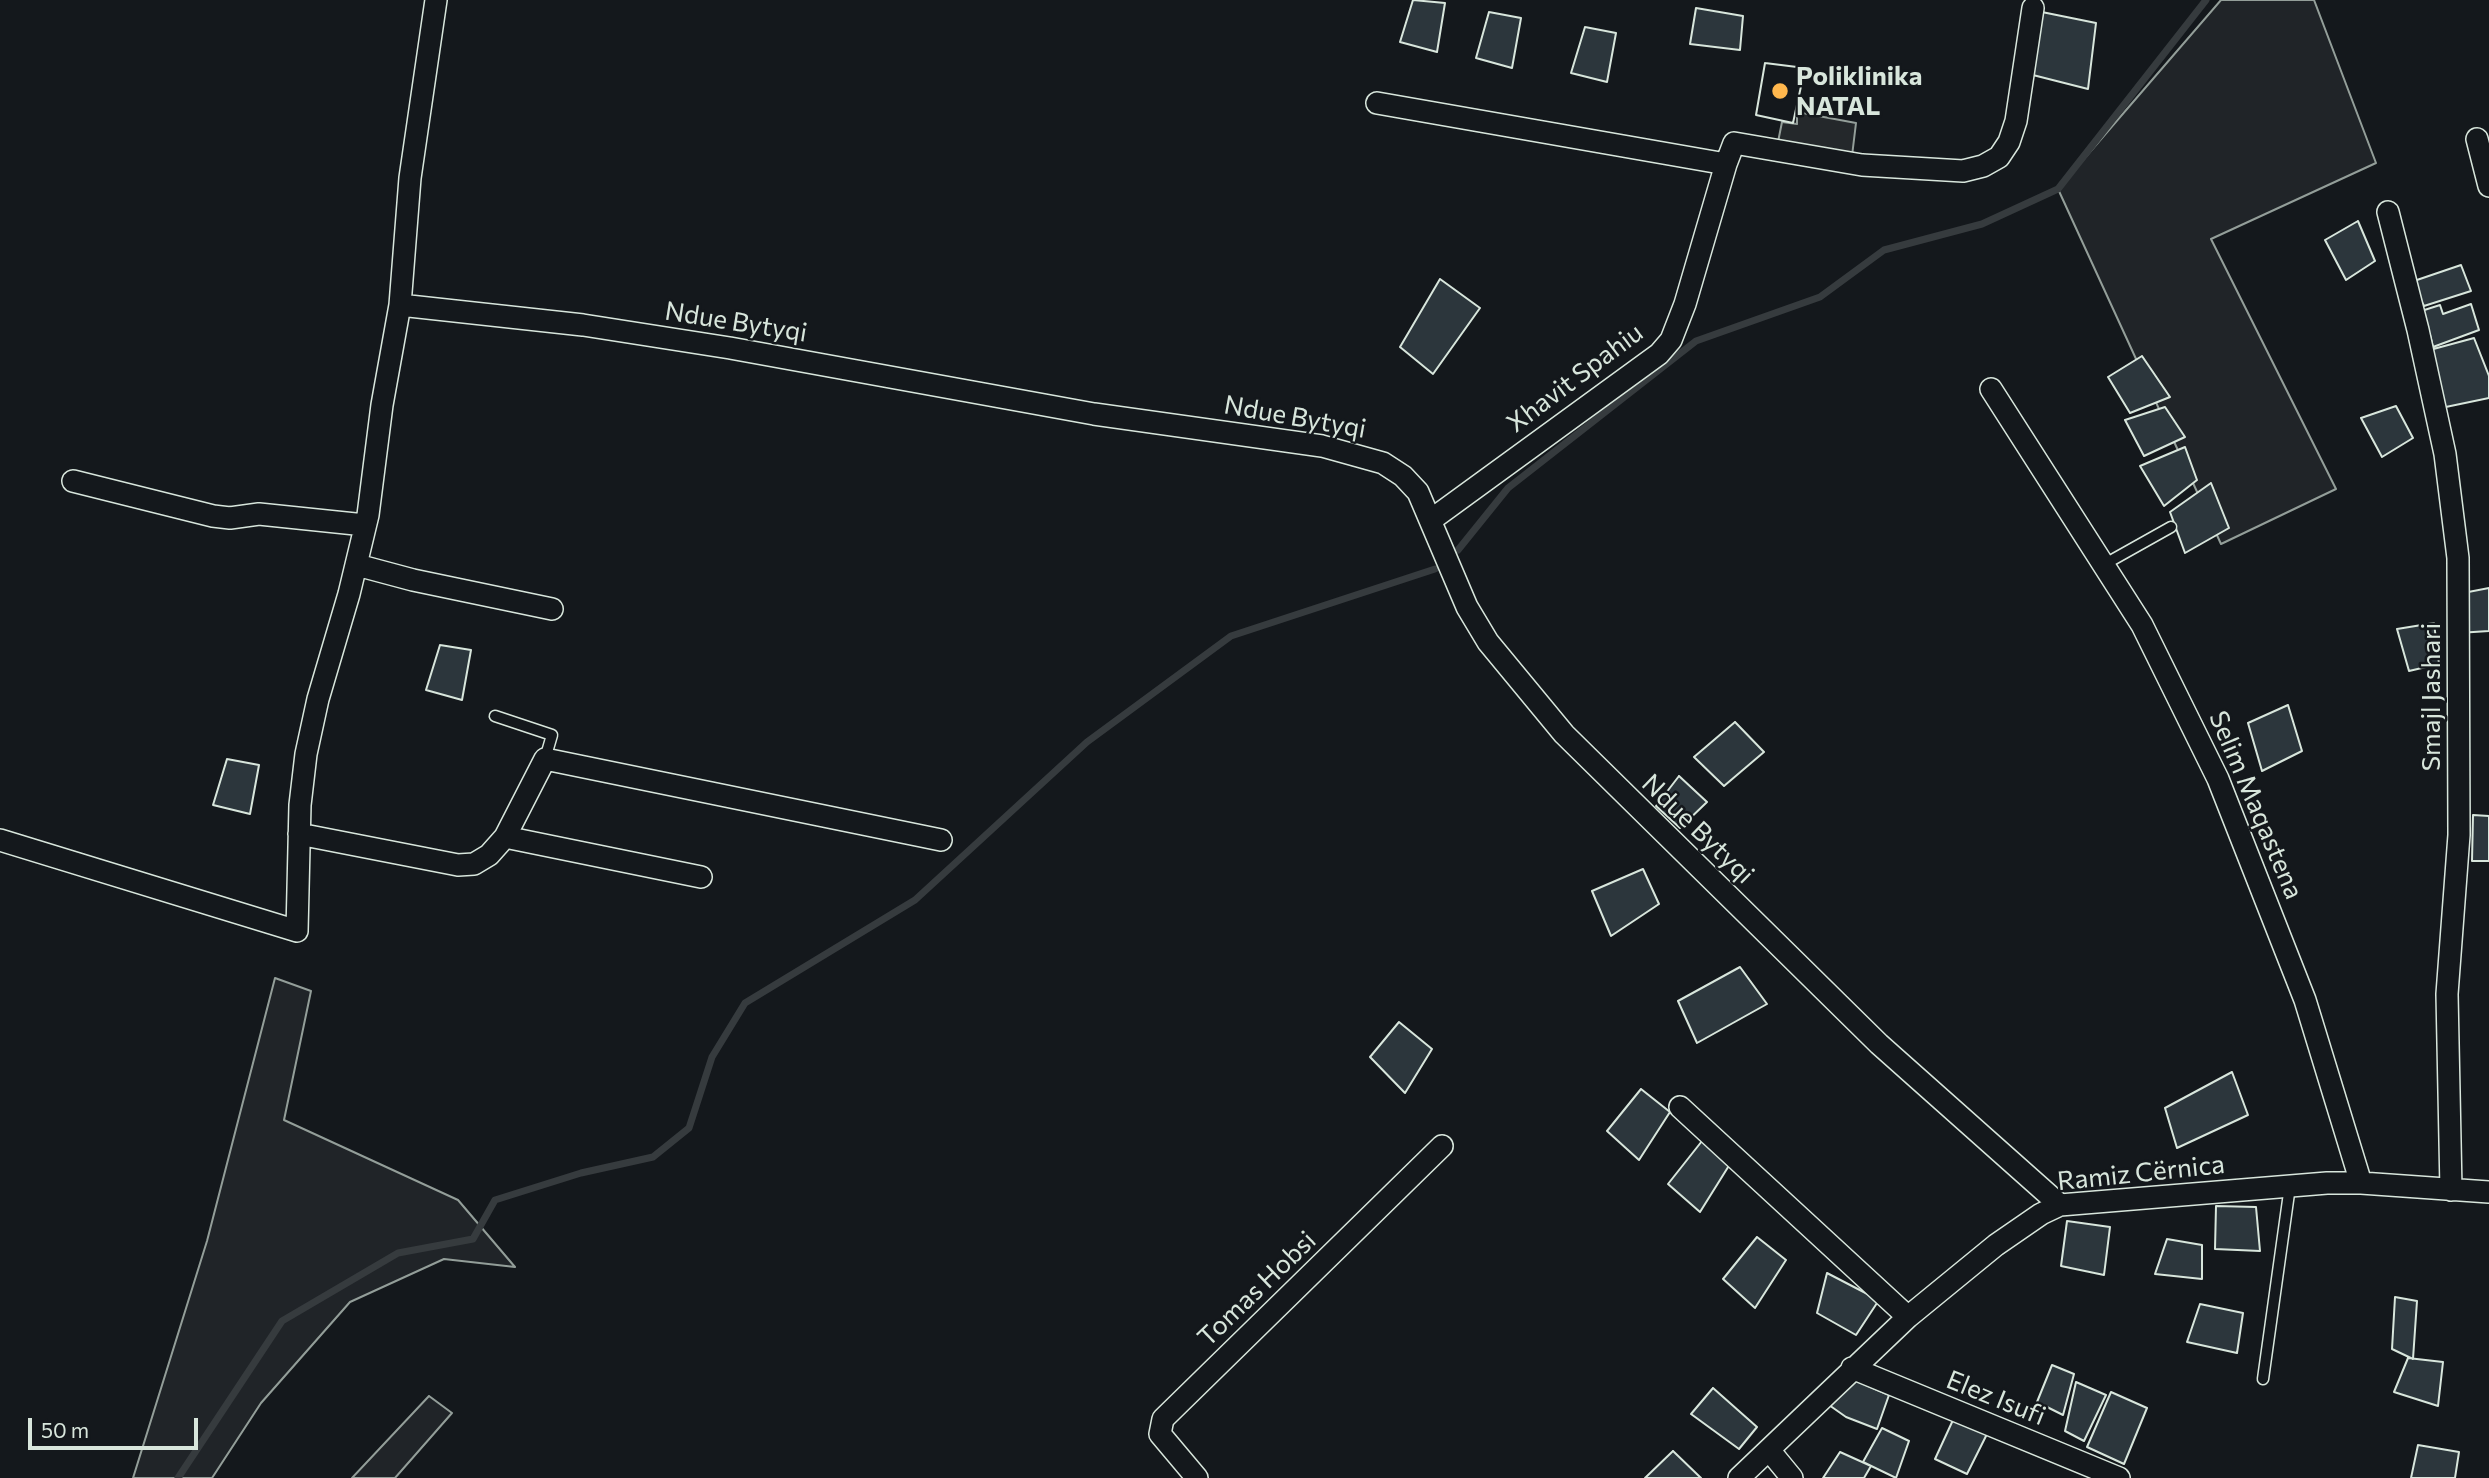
<!DOCTYPE html>
<meta charset="utf-8">
<style>
body{margin:0}
#map{position:relative;width:2489px;height:1478px;overflow:hidden;background:#14181c;font-family:Commissioner,sans-serif}
canvas{display:block}
.scale{position:absolute;left:28px;top:1418px;width:170px;height:32px;box-sizing:border-box;border:4px solid #d8e6dc;border-top:0;padding-left:9px;font-size:21px;line-height:24px;white-space:nowrap;color:#d8e6dc;-webkit-text-stroke:5px #14181c;paint-order:stroke}
</style>
<div id="map">
<canvas width="2489" height="1478"></canvas>
<div class="scale">50 m</div>
</div>
<script>
const c = document.querySelector('canvas').getContext('2d');
c.lineJoin = 'round';
function fillPath(path, color) {
  c.fillStyle = color;
  c.fill(path, 'evenodd');
}
function shape(rows) {
  const path = new Path2D();
  for (const r of rows) {
    path.moveTo(r[0], r[1]);
    for (let i = 2; i < r.length; i += 2) path.lineTo(r[i], r[i + 1]);
  }
  return path;
}
function trace(path, color, width, dash) {
  c.strokeStyle = color;
  c.lineWidth = width;
  c.lineCap = dash ? 'butt' : 'round';
  c.setLineDash(dash || []);
  c.stroke(path);
}
function write(font, color, halo, rows, align = 'center') {
  c.font = font + ' Commissioner,sans-serif';
  c.lineWidth = 5;
  c.setLineDash([]);
  c.textBaseline = 'middle';
  c.strokeStyle = halo;
  c.fillStyle = color;
  for (const [text, x, y, turn = 0] of rows) {
    c.save();
    c.translate(x, y);
    c.rotate((+turn || 0) * Math.PI / 180);
    c.textAlign = isNaN(turn) ? turn : align;
    if (halo) c.strokeText(text, 0, 0);
    c.fillText(text, 0, 0);
    c.restore();
  }
}
const green = shape([
 [2221,0,2314,0,2376,163,2211,239,2336,489,2221,544,2058,189,2221,0],
 [275,978,311,991,284,1120,458,1200,515,1267,444,1259,350,1302,261,1403,212,1478,133,1478,207,1241,275,978],
 [429,1396,452,1413,395,1478,352,1478,429,1396]
]);
fillPath(green, '#202428');
trace(green, '#939e99', 2);
const parking = shape([
 [1797,112,1856,123,1852,156,1778,142,1782,122,1797,124,1797,112]
]);
fillPath(parking, '#24282b');
trace(parking, '#939e99', 2);
trace(shape([
 [1458,550,1508,488,1696,341,1820,297,1884,250,1982,224,2058,189,2206,0],
 [178,1478,282,1321,398,1253,473,1239,495,1200,581,1173,653,1157,689,1128,712,1057,745,1003,915,900,1087,742,1231,636,1435,569]
]), '#363b3e', 7);
const building = shape([
 [1413,0,1445,3,1437,52,1400,42,1413,0],
 [1696,8,1743,16,1740,50,1690,44,1696,8],
 [2032,10,2096,23,2088,89,2025,73,2032,10],
 [1489,12,1521,18,1512,68,1476,58,1489,12],
 [1585,27,1616,33,1607,82,1571,73,1585,27],
 [1765,63,1805,68,1793,123,1756,115,1765,63],
 [1765,63,1805,68,1793,123,1756,115,1765,63],
 [2358,221,2375,261,2346,280,2325,240,2358,221],
 [2461,265,2471,291,2424,306,2411,282,2461,265],
 [1440,279,1480,308,1433,374,1400,347,1440,279],
 [2471,304,2479,330,2433,347,2430,335,2415,313,2440,305,2443,314,2471,304],
 [2474,338,2489,376,2489,398,2441,408,2426,351,2474,338],
 [2142,356,2170,397,2130,413,2108,377,2142,356],
 [2396,406,2413,438,2382,457,2361,418,2396,406],
 [2165,407,2185,437,2144,456,2125,420,2165,407],
 [2185,447,2197,480,2164,506,2140,466,2185,447],
 [2211,483,2229,528,2185,553,2170,512,2211,483],
 [2489,588,2489,631,2458,633,2458,594,2489,588],
 [2434,623,2439,664,2409,671,2397,629,2434,623],
 [440,645,471,650,462,700,426,690,440,645],
 [2288,705,2302,751,2262,771,2248,723,2288,705],
 [1735,722,1764,752,1724,786,1694,757,1735,722],
 [227,759,259,765,250,814,213,805,227,759],
 [1679,776,1707,802,1680,828,1656,806,1679,776],
 [2473,815,2489,816,2489,861,2472,861,2473,815],
 [1643,869,1659,904,1611,936,1592,891,1643,869],
 [1740,967,1767,1004,1697,1043,1678,1001,1740,967],
 [1399,1022,1432,1049,1405,1093,1370,1057,1399,1022],
 [2232,1072,2248,1115,2177,1148,2165,1108,2232,1072],
 [1641,1089,1670,1112,1639,1160,1607,1131,1641,1089],
 [1702,1141,1730,1164,1700,1212,1668,1184,1702,1141],
 [2216,1206,2256,1207,2260,1251,2215,1249,2216,1206],
 [2067,1221,2110,1227,2104,1275,2061,1266,2067,1221],
 [1757,1237,1786,1260,1755,1308,1723,1279,1757,1237],
 [2167,1239,2202,1245,2202,1279,2155,1274,2167,1239],
 [1827,1273,1879,1300,1856,1335,1817,1313,1827,1273],
 [2395,1297,2417,1301,2413,1359,2392,1349,2395,1297],
 [2200,1304,2243,1313,2237,1353,2187,1342,2200,1304],
 [2408,1358,2443,1362,2438,1406,2394,1392,2408,1358],
 [2052,1365,2074,1374,2063,1415,2037,1402,2052,1365],
 [1841,1374,1889,1395,1877,1429,1846,1417,1829,1405,1841,1374],
 [2076,1382,2106,1395,2084,1441,2065,1431,2076,1382],
 [1713,1388,1757,1427,1739,1449,1691,1414,1713,1388],
 [2111,1392,2147,1408,2124,1464,2087,1447,2111,1392],
 [1953,1420,1989,1430,1967,1474,1935,1459,1953,1420],
 [1882,1428,1909,1441,1896,1478,1863,1462,1882,1428],
 [2418,1445,2459,1452,2455,1478,2411,1478,2418,1445],
 [1673,1451,1701,1478,1645,1478,1673,1451],
 [1840,1452,1871,1466,1864,1478,1823,1478,1840,1452]
]);
fillPath(building, '#2c363c');
trace(building, '#d8e6dc', 2);
const lane = shape([
 [2105,564,2171,527],
 [495,716,552,735,545,759],
 [2263,1379,2290,1186]
]);
const street = shape([
 [1377,103,1726,164,1734,143,1862,165,1963,171,1983,166,1999,157,2009,142,2016,121,2033,8],
 [2477,139,2489,186],
 [2388,212,2418,330,2445,454,2458,558,2459,835,2447,994,2451,1190],
 [400,305,583,325,730,348,1094,414,1322,446,1383,463,1403,476,1418,492,1467,607,1488,642,1564,734,1879,1044,2060,1205],
 [1991,389,2142,625,2218,779,2305,1000,2361,1183],
 [73,481,213,516,230,518,259,514,365,525],
 [1431,520,1659,354,1671,340,1685,304,1726,164],
 [357,565,413,580,552,609],
 [299,834,458,865,474,864,489,855,505,837,545,759,941,840],
 [505,837,701,877],
 [0,840,297,931,300,805,306,754,318,699,349,594,368,515,382,405,400,305,410,178,436,0],
 [1680,1107,1908,1317],
 [1852,1368,2119,1478],
 [1769,1450,1792,1478],
 [1197,1478,1160,1434,1163,1419,1442,1146],
 [1739,1478,1908,1317,1996,1245,2041,1214,2060,1205,2327,1183,2361,1183,2489,1192]
]);
trace(lane, '#d8e6dc', 13);
trace(street, '#d8e6dc', 24);
trace(lane, '#14181c', 10);
trace(street, '#14181c', 21);
for (const [x, y, r, color] of [
 [1780,91,9,"#ffb74d"]
]) {
  const dot = new Path2D();
  dot.arc(x, y, r, 0, 2 * Math.PI);
  c.fillStyle = color;
  c.fill(dot);
  trace(dot, '#14181c', 2.5);
}
write('bold 26px', '#d8e6dc', '#14181c', [
 ["Poliklinika",1796,76],
 ["NATAL",1796,106]
], 'left');
write('26px', '#d8e6dc', '#14181c', [
 ["Ndue Bytyqi",736,322,9],
 ["Xhavit Spahiu",1575,378,-37],
 ["Ndue Bytyqi",1295,417,10],
 ["Smajl Jashari",2431,697,-90],
 ["Selim Maqastena",2256,805,67],
 ["Ndue Bytyqi",1698,829,44],
 ["Ramiz Cërnica",2141,1173,-6],
 ["Tomas Hobsi",1257,1289,-44],
 ["Elez Isufi",1996,1398,22]
]);
</script>
